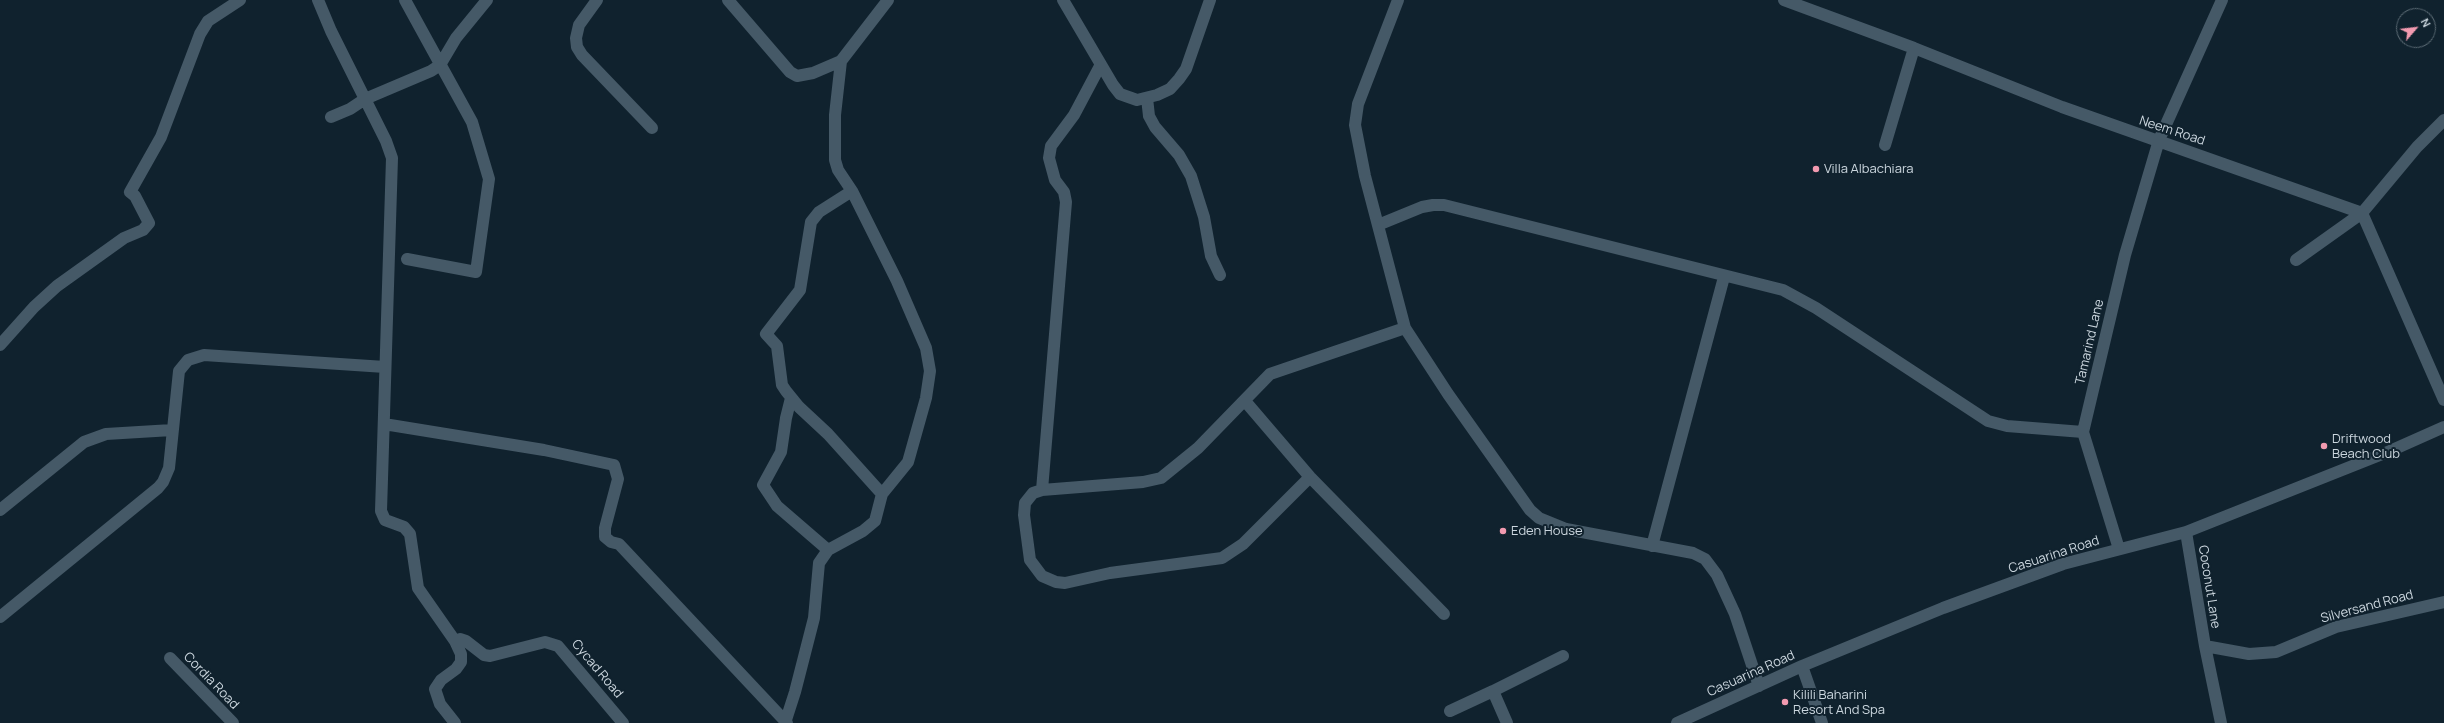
<!DOCTYPE html>
<style>
body{margin:0}
#map{position:relative;width:2444px;height:723px;overflow:hidden;background:#10222e;font-family:Manrope,sans-serif}
canvas{display:block}
.north{position:absolute;left:2396px;top:8px;width:40px;height:40px;box-sizing:border-box;background:#10222e;border:1px solid #5b6a74;border-radius:50%;rotate:62deg;font-size:11px;font-weight:700;line-height:16px;text-align:center;color:#cbd6de}
.north::after{content:'';display:block;margin:auto;width:14px;height:18px;background:#f29ab0;clip-path:polygon(50% 0,100% 100%,50% 72%,0 100%)}
</style>
<div id="map">
<canvas width="2444" height="723"></canvas>
<div class="north">N</div>
</div>
<script>
const c = document.querySelector('canvas').getContext('2d');
c.lineJoin = 'round';
function shape(rows) {
  const path = new Path2D();
  for (const r of rows) {
    path.moveTo(r[0], r[1]);
    for (let i = 2; i < r.length; i += 2) path.lineTo(r[i], r[i + 1]);
  }
  return path;
}
function trace(path, color, width, dash) {
  c.strokeStyle = color;
  c.lineWidth = width;
  c.lineCap = dash ? 'butt' : 'round';
  c.setLineDash(dash || []);
  c.stroke(path);
}
function write(font, color, halo, rows, align = 'center') {
  c.font = font + ' Manrope,sans-serif';
  c.lineWidth = 4;
  c.setLineDash([]);
  c.textBaseline = 'middle';
  c.strokeStyle = halo;
  c.fillStyle = color;
  for (const [text, x, y, turn = 0] of rows) {
    c.save();
    c.translate(x, y);
    c.rotate((+turn || 0) * Math.PI / 180);
    c.textAlign = isNaN(turn) ? turn : align;
    if (halo) c.strokeText(text, 0, 0);
    c.fillText(text, 0, 0);
    c.restore();
  }
}
trace(shape([
 [318,0,331,31,386,141,392,158,381,511,385,520,404,527,410,534,418,588,455,641,461,654,461,662,456,669,441,680,435,689,440,704,455,723],
 [405,0,472,122,489,179,476,272,407,259],
 [597,0,579,25,576,38,577,47,582,55,652,128],
 [728,0,790,72,797,76,813,73,841,61],
 [1063,0,1113,85,1120,94,1137,100,1157,95,1170,89,1179,79,1186,69,1210,0],
 [1398,0,1358,104,1355,125,1365,176,1405,328,1448,394,1530,510,1539,518,1566,529,1693,553,1705,559,1717,575,1735,614,1759,686],
 [1784,0,1914,48,2062,107,2362,213,2444,400],
 [1147,98,1149,116,1155,127,1179,155,1191,176,1204,217,1211,256,1220,275],
 [331,117,350,109,365,99,431,71,440,65,456,38,487,0],
 [1885,145,1914,48],
 [852,191,819,212,811,222,800,290,766,334,777,346,782,385,786,391,799,407,828,434,882,494],
 [1378,225,1422,207,1433,205,1444,205,1783,290,1816,308,1988,421,2007,426,2083,432],
 [2296,260,2362,213,2417,147,2444,120],
 [0,345,34,307,57,286,124,238,143,230,149,223,135,196,130,192,161,137,200,34,208,21,240,0],
 [791,398,786,418,781,452,763,485,777,506,828,550],
 [1245,401,1310,477,1444,614],
 [384,424,544,450,614,465,618,479,605,528,605,537,611,542,619,544,787,723],
 [1310,477,1243,544,1222,558,1110,573,1065,583,1056,582,1042,576,1030,560,1024,515,1025,503,1033,493,1042,490,1143,482,1161,478,1198,448,1270,374,1405,328],
 [1042,490,1066,202,1064,192,1055,180,1049,158,1051,146,1074,115,1100,66],
 [0,510,84,442,106,434,172,430],
 [2186,532,2205,646,2221,723],
 [1652,546,1724,277],
 [2119,549,2083,432,2125,255,2159,140,2222,0],
 [0,617,158,488,163,482,169,468,179,371,188,360,204,355,385,367],
 [455,641,460,639,466,641,484,655,490,656,545,642,558,646,623,723],
 [2205,646,2249,654,2276,652,2336,627,2444,602],
 [170,658,233,723],
 [1802,666,1822,723],
 [1450,711,1493,691],
 [785,723,795,692,814,618,819,563,828,550,863,531,875,521,882,494,908,462,926,398,930,371,926,348,897,281,852,191,838,170,835,160,835,115,841,61,888,0],
 [1507,723,1493,691,1563,656],
 [1677,723,1802,666,1943,608,2063,564,2186,532,2390,451,2444,427]
]), '#455967', 12);
for (const [x, y, r, color] of [
 [1816,169,4,"#f29ab0"],
 [2324,446,4,"#f29ab0"],
 [1503,531,4,"#f29ab0"],
 [1785,702,4,"#f29ab0"]
]) {
  const dot = new Path2D();
  dot.arc(x, y, r, 0, 2 * Math.PI);
  c.fillStyle = color;
  c.fill(dot);
  trace(dot, '#10222e', 1.5);
}
write('13px', '#cbd6de', '#10222e', [
 ["Neem Road",2172,131,18],
 ["Tamarind Lane",2090,342,-77],
 ["Casuarina Road",2054,555,-18],
 ["Coconut Lane",2209,587,81],
 ["Silversand Road",2367,607,-15],
 ["Cycad Road",597,669,50],
 ["Casuarina Road",1751,674,-24],
 ["Cordia Road",211,681,46]
]);
write('13px', '#cbd6de', '#10222e', [
 ["Villa Albachiara",1824,169],
 ["Driftwood",2332,439],
 ["Beach Club",2332,454],
 ["Eden House",1511,531],
 ["Kilili Baharini",1793,695],
 ["Resort And Spa",1793,710]
], 'left');
</script>
